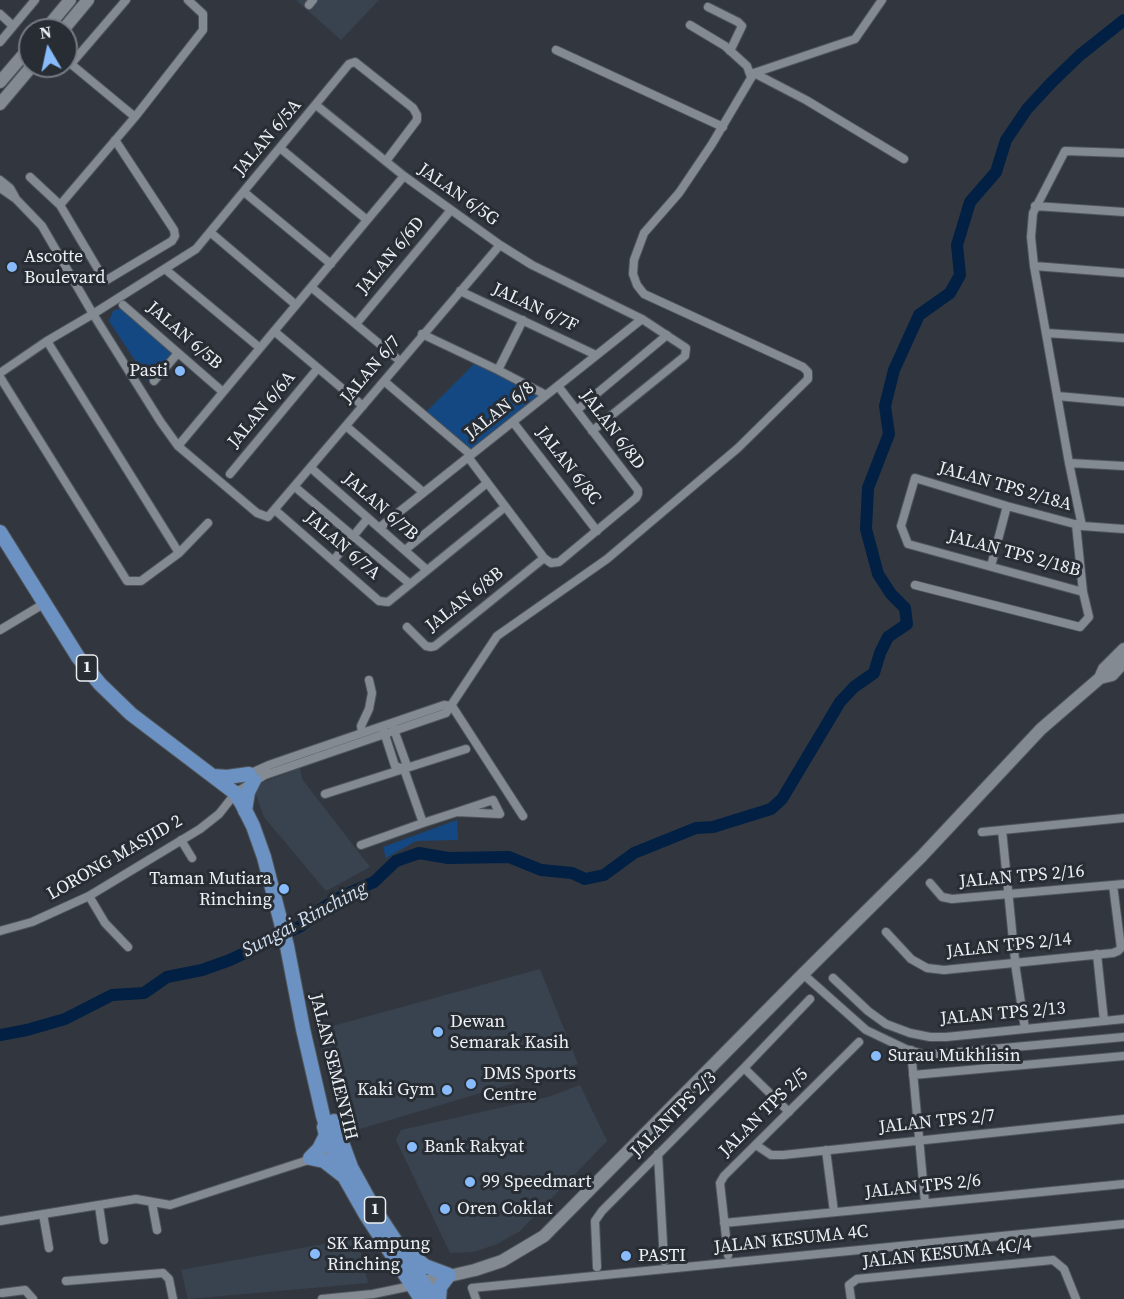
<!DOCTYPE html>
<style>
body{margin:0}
#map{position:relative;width:1124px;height:1299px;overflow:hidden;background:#32373f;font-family:"Source Serif 4",serif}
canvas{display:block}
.north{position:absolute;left:18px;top:18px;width:60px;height:60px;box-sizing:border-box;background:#282d34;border:2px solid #767b81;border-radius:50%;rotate:351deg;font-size:16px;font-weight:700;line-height:24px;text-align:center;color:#ecf0f5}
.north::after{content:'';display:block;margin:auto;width:21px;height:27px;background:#87bbfb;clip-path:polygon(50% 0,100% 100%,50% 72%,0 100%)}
</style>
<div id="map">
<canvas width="1124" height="1299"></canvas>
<div class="north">N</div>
</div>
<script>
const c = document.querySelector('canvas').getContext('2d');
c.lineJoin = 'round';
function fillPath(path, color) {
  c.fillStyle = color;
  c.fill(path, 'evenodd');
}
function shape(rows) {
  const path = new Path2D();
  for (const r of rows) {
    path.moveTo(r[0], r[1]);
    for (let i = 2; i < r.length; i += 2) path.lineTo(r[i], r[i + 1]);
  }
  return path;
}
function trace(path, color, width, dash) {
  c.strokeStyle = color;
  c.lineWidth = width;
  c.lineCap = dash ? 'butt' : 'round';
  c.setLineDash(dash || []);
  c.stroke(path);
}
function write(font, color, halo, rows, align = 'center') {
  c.font = font + ' "Source Serif 4",serif';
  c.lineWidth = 6;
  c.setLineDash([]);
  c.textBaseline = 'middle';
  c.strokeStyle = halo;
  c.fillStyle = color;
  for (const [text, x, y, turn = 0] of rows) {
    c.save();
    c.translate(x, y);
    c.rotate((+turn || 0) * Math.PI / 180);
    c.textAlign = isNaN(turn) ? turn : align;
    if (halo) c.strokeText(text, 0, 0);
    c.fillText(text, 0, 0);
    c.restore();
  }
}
fillPath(shape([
 [296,0,379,0,341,40],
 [300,768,302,779,370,867,326,891,264,817,253,786],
 [540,969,578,1064,343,1134,318,1030],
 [580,1085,607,1141,520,1231,497,1244,474,1252,450,1253,396,1140,401,1130,548,1097],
 [357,1238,368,1283,188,1299,181,1270]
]), '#39434f');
fillPath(shape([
 [121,308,175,354,150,383,109,321,113,311],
 [477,361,544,395,471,454,424,414],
 [457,820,458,840,416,841,386,858,383,847]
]), '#144882');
trace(shape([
 [0,1035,27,1030,65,1019,112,995,144,993,167,977,202,970,230,960,301,926,318,911,340,897,374,882,396,861,419,853,448,858,509,857,541,870,572,873,585,879,604,875,634,853,696,828,713,827,771,809,782,799,840,702,854,687,874,673,880,653,888,637,907,624,905,608,891,594,878,574,866,529,868,488,889,434,885,406,894,370,919,315,950,293,960,275,957,245,970,202,996,172,1006,140,1027,109,1051,83,1080,55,1124,20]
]), '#022043', 12);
const street = shape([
 [126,0,71,64,135,117],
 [309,5,313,0],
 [708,7,738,22,742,26,730,51],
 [0,14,13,26],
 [690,25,725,46,747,66,751,77],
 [0,42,35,0],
 [556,50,723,127],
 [754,73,806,100,904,159],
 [316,105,404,176,500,245,532,265,642,319,686,348,685,356,592,431],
 [280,148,367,220],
 [30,177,60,205,105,281,172,241,175,236,174,230,115,140],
 [0,180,10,188,15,197],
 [0,188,16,199,42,226,93,314,160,421,178,446,257,513,268,517,500,245],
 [244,192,331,264],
 [60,205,135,117,203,30,203,14,188,0],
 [1035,206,1124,212],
 [210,232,296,305],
 [1034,266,1124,273],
 [165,269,260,348],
 [311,287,400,361],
 [460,291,596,355],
 [123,305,223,392],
 [356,324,451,210],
 [274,331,363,406],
 [1046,333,1124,338],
 [422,334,498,370,546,395],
 [47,341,179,553],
 [498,370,523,320],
 [0,373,47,341,93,314,196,249,349,64,355,62,413,108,417,115,417,120,386,161],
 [0,377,127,581,141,581,179,553,208,523],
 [154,381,178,353],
 [384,381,471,455],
 [1057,396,1124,402],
 [577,410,667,335],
 [513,422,597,531],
 [346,426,423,492],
 [178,446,404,176],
 [468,457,544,558,551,563,559,562,636,498,638,494,638,490,558,386],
 [1069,463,1124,466],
 [311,468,427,570],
 [230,474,318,368],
 [295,487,410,584],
 [275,510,379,601,388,602,505,507],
 [1082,526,1069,463,1034,266,1031,237,1033,213,1065,151,1124,153],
 [379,528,642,319],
 [405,550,487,483],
 [333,561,368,518],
 [991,566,1007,506],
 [915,585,1080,627,1089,617,1083,592,1076,524],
 [1083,592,908,544,901,526,915,478,1007,506,1082,526,1124,529],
 [407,627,426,646,431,647,435,646,544,558],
 [0,630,45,603],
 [452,706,523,816],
 [383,729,395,766,404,769,406,763,393,727],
 [362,733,361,726,369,709,372,693,369,680],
 [404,769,423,823],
 [247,777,249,774,269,765,292,757,444,705,452,706],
 [235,793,265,775,446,713,497,636,607,559,738,448,808,379,808,372,803,367,644,294,637,285,633,274,634,260,644,233,679,193,712,144,754,73,855,39,882,0],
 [325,794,466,749],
 [1002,830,1016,970,1025,1029],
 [982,832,1124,818],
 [181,840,192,858],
 [361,845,423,823,457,812,493,800,500,814,457,812],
 [930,883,942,897,952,899,1124,884],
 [89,896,105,923,128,947],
 [0,931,32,922,89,896,200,829,219,814,238,790],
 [886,932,911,959,927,968,944,970,1113,953,1118,951,1121,948,1113,885],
 [1097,954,1104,1021],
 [803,974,866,1030,906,1049,923,1054,938,1054,1124,1037],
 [833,978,868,1011,886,1024,910,1033,930,1037,946,1037,1124,1019],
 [911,1050,925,1203],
 [744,1068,789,1112],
 [913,1075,1124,1056],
 [756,1145,771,1155,783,1155,1124,1119],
 [826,1150,834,1212],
 [658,1154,664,1261],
 [152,1203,157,1230],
 [99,1206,104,1240],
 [43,1214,49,1248],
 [0,1221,136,1199,170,1205,336,1151],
 [724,1223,1124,1184],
 [728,1255,720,1183,724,1176,859,1042],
 [597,1267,595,1221,602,1211,744,1068,810,999],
 [66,1281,163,1273,169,1279,173,1299],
 [2,1293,25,1290,33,1299],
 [322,1299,373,1294,416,1285],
 [476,1299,472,1288,1124,1224],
 [851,1299,849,1285,857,1279,1053,1260,1064,1269,1076,1299]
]);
const secondary = shape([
 [45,30,70,0],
 [63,30,88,0],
 [0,82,30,47],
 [0,104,32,66],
 [1100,678,1104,669,1124,649],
 [423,1282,475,1270,502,1261,544,1236,803,974,921,857,1041,729,1100,678,1112,675,1124,662]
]);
const primary = shape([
 [0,532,78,657,100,684,131,714,235,793,242,804,253,826,264,857,287,946,303,1029,323,1116,334,1152,345,1178,366,1215,421,1299],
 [214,776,227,777,249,774],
 [245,811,248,792,254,780],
 [334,1121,351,1167,373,1207,434,1299],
 [310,1158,319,1149,326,1135,324,1127],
 [310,1158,324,1161,342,1175],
 [410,1254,425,1266,449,1275,440,1287,439,1299]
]);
trace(street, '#50555b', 10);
trace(secondary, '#50555b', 14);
trace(primary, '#50555b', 16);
trace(street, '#838a92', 8);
trace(secondary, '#838a92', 12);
trace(primary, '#6b92c3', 14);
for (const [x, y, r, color] of [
 [12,267,6,"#87bbfb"],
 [180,371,6,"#87bbfb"],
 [284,889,6,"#87bbfb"],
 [438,1032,6,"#87bbfb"],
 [876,1056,6,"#87bbfb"],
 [471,1084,6,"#87bbfb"],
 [447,1090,6,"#87bbfb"],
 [412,1147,6,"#87bbfb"],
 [470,1182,6,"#87bbfb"],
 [445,1209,6,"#87bbfb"],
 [315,1254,6,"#87bbfb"],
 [626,1256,6,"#87bbfb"]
]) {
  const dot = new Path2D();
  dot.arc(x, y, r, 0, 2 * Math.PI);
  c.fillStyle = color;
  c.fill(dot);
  trace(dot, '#282d34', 2);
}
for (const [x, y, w] of [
 [87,668,21],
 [375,1210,21]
]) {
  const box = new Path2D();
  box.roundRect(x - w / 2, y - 13, w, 26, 4.5);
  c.fillStyle = '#282d34';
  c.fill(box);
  trace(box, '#ecf0f5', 1.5);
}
write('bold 16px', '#ecf0f5', null, [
 ["1",87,668],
 ["1",375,1210]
]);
write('18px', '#ecf0f5', '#282d34', [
 ["JALAN 6/5A",268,138,-50],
 ["JALAN 6/5G",458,195,35],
 ["JALAN 6/6D",391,256,-50],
 ["JALAN 6/7F",535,308,25],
 ["JALAN 6/5B",184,336,41],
 ["JALAN 6/7",371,370,-50],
 ["JALAN 6/6A",262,410,-50],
 ["JALAN 6/8",500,411,-38],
 ["JALAN 6/8D",612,430,53],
 ["JALAN 6/8C",568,466,52],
 ["JALAN TPS 2/18A",1005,487,16],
 ["JALAN 6/7B",380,507,41],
 ["JALAN 6/7A",342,546,41],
 ["JALAN TPS 2/18B",1014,554,15],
 ["JALAN 6/8B",465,600,-38],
 ["LORONG MASJID 2",115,858,-30],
 ["JALAN TPS 2/16",1022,877,-5],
 ["JALAN TPS 2/14",1009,946,-6],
 ["JALAN TPS 2/13",1003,1014,-5],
 ["JALAN SEMENYIH",333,1067,76],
 ["JALAN TPS 2/5",764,1113,-45],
 ["JALANTPS 2/3",674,1115,-45],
 ["JALAN TPS 2/7",937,1122,-6],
 ["JALAN TPS 2/6",923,1187,-6],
 ["JALAN KESUMA 4C",791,1240,-6],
 ["JALAN KESUMA 4C/4",947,1254,-6]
]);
write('18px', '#ecf0f5', '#282d34', [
 ["Ascotte",24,257],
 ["Boulevard",24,278],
 ["Pasti",168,371,"right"],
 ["Taman Mutiara",272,879,"right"],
 ["Rinching",272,900,"right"],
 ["Dewan",450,1022],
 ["Semarak Kasih",450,1043],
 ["Surau Mukhlisin",888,1056],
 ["DMS Sports",483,1074],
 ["Centre",483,1095],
 ["Kaki Gym",435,1090,"right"],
 ["Bank Rakyat",424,1147],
 ["99 Speedmart",482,1182],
 ["Oren Coklat",457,1209],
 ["SK Kampung",327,1244],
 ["Rinching",327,1265],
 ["PASTI",638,1256]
], 'left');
write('italic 20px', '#d0dff2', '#282d34', [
 ["Sungai Rinching",305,920,-28]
]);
</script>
